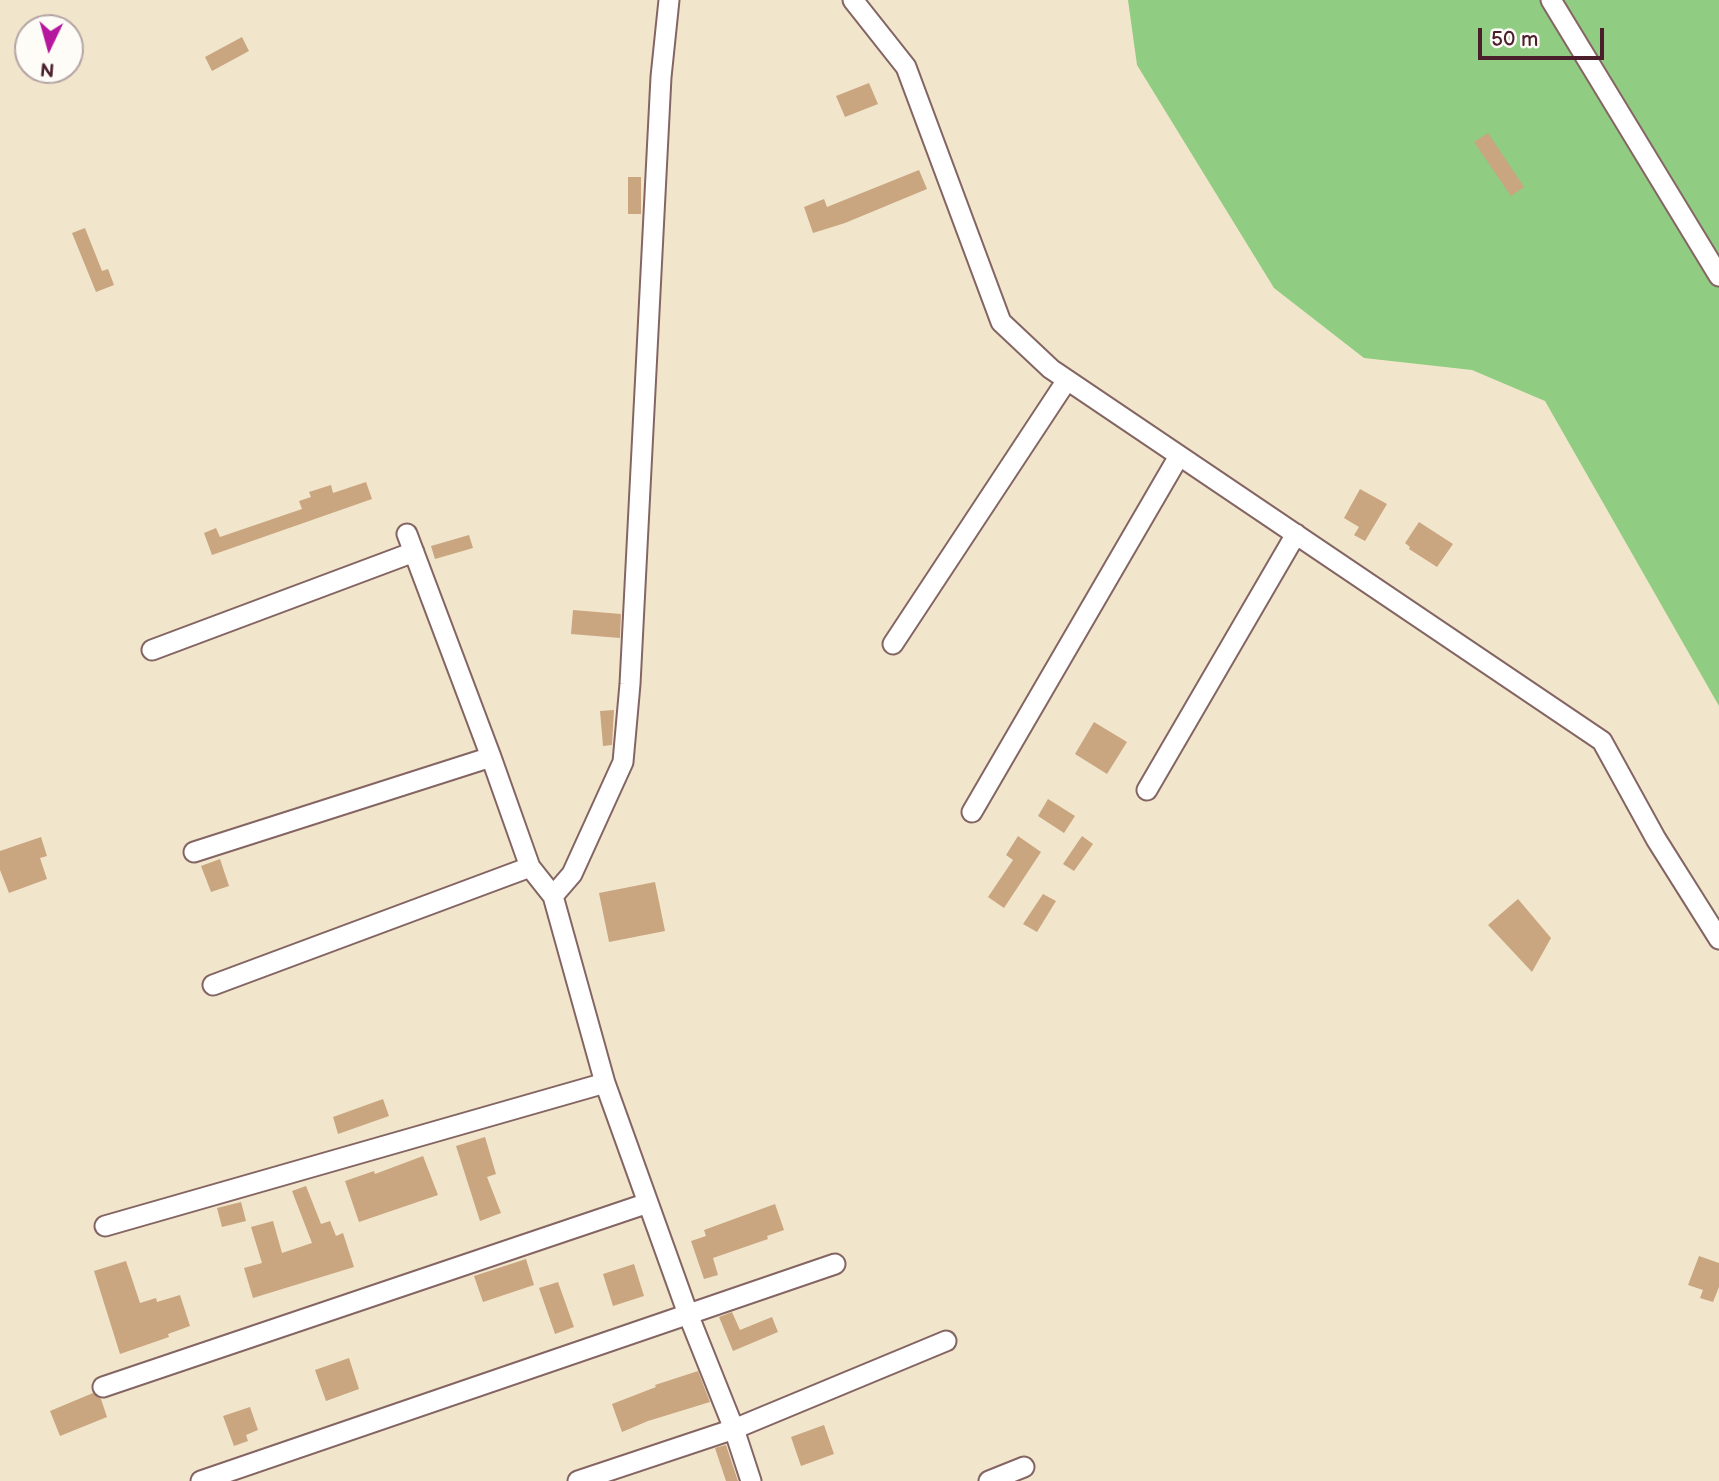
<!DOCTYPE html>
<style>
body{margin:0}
#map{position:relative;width:1719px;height:1481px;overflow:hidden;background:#f1e6cb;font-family:"Balsamiq Sans",sans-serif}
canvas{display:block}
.north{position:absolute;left:14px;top:14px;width:70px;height:70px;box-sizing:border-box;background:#fdfcf7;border:2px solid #b5a4a5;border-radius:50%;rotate:185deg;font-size:19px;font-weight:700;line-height:28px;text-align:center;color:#4a1f2b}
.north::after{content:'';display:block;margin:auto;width:24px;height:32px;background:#b5179e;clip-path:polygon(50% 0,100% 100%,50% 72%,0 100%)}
.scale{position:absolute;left:1478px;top:28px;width:126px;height:32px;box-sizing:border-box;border:4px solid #4a1f2b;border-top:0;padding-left:9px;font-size:21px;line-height:24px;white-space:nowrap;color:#4a1f2b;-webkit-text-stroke:5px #fdfcf7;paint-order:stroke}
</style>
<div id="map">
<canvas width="1719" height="1481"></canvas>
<div class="north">N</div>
<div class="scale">50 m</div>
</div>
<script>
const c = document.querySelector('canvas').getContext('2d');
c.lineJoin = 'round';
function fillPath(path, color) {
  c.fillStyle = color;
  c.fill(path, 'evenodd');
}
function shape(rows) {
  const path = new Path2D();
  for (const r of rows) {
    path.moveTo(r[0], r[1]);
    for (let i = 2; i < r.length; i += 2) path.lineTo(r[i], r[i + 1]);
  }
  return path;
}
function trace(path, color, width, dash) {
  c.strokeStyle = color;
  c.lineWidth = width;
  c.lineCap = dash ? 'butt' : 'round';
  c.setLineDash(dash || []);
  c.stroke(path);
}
fillPath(shape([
 [1128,0,1719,0,1719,706,1545,401,1472,370,1364,358,1274,288,1137,65]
]), '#90cc81');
fillPath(shape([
 [242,37,249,51,212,71,205,57],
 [869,83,878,104,845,117,836,96],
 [1488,133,1524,187,1511,196,1474,142],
 [919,170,927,189,845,223,813,233,804,207,824,199,827,207],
 [628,177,641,177,641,214,628,214],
 [85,228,102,271,108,269,114,285,96,292,72,233],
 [366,482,372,499,212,555,204,533,216,528,220,537,302,509,299,501,311,497,309,492,331,485,333,493],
 [1360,489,1387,504,1365,541,1354,535,1359,527,1344,518],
 [1419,522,1453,544,1437,567,1409,549,1410,547,1405,543],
 [469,535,473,548,435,559,431,546],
 [573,610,621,614,620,638,571,634],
 [614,710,612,745,603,746,600,711],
 [1094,722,1127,742,1107,774,1075,754],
 [1048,799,1075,816,1064,833,1038,816],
 [1018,836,1041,852,1004,908,988,897,1013,860,1006,855],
 [1082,836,1093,844,1074,871,1063,864],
 [41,837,47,856,40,858,47,879,9,893,0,870,0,851],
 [220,859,229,886,211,892,201,866],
 [655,882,665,931,609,942,599,893],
 [1043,894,1056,901,1037,932,1023,924],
 [1518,899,1551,938,1532,972,1488,925],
 [383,1099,389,1116,338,1134,333,1117],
 [485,1137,496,1174,487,1177,501,1213,480,1221,456,1146],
 [423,1156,438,1195,359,1222,345,1181,374,1171,375,1174],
 [306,1186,321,1224,330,1221,336,1236,343,1233,354,1267,253,1298,244,1268,262,1263,251,1227,273,1221,282,1253,312,1243,292,1191],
 [241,1202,246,1221,222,1227,217,1208],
 [775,1204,784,1230,767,1236,768,1239,713,1258,718,1275,704,1279,691,1241,706,1236,704,1230],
 [1699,1256,1719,1263,1719,1287,1713,1302,1700,1298,1703,1290,1688,1285],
 [526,1259,534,1285,483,1302,474,1276],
 [126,1261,140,1303,156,1298,157,1302,180,1295,190,1326,168,1334,169,1337,120,1354,94,1271],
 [634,1264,644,1296,613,1306,603,1274],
 [558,1282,574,1327,555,1334,539,1288],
 [732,1312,740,1330,772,1317,778,1332,733,1351,719,1317],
 [349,1358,359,1389,326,1401,315,1370],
 [698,1371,710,1402,648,1421,622,1432,612,1404,656,1387,655,1385],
 [93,1393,101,1399,107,1417,60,1436,50,1411],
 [250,1407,258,1430,246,1435,248,1441,234,1446,223,1416],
 [824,1425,834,1454,801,1466,791,1437],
 [726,1445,738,1481,726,1481,715,1448]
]), '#c9a580');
const minor = shape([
 [853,0,906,67,1001,322,1051,369,1602,741,1656,839,1719,939],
 [1551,0,1719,276],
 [407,534,491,757,530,867,553,896,605,1083,688,1314,734,1429,751,1481],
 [893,644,1067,380],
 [152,650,414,552],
 [1147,790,1296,534],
 [972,812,1179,456],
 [194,852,491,757],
 [553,896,572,874,623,762,630,684,661,77,669,0],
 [213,985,530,867],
 [105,1226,605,1083],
 [103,1387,648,1203],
 [201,1481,835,1264],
 [578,1481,734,1429,946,1341],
 [989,1481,1024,1467]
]);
trace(minor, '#846563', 23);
trace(minor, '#fff', 19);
</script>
